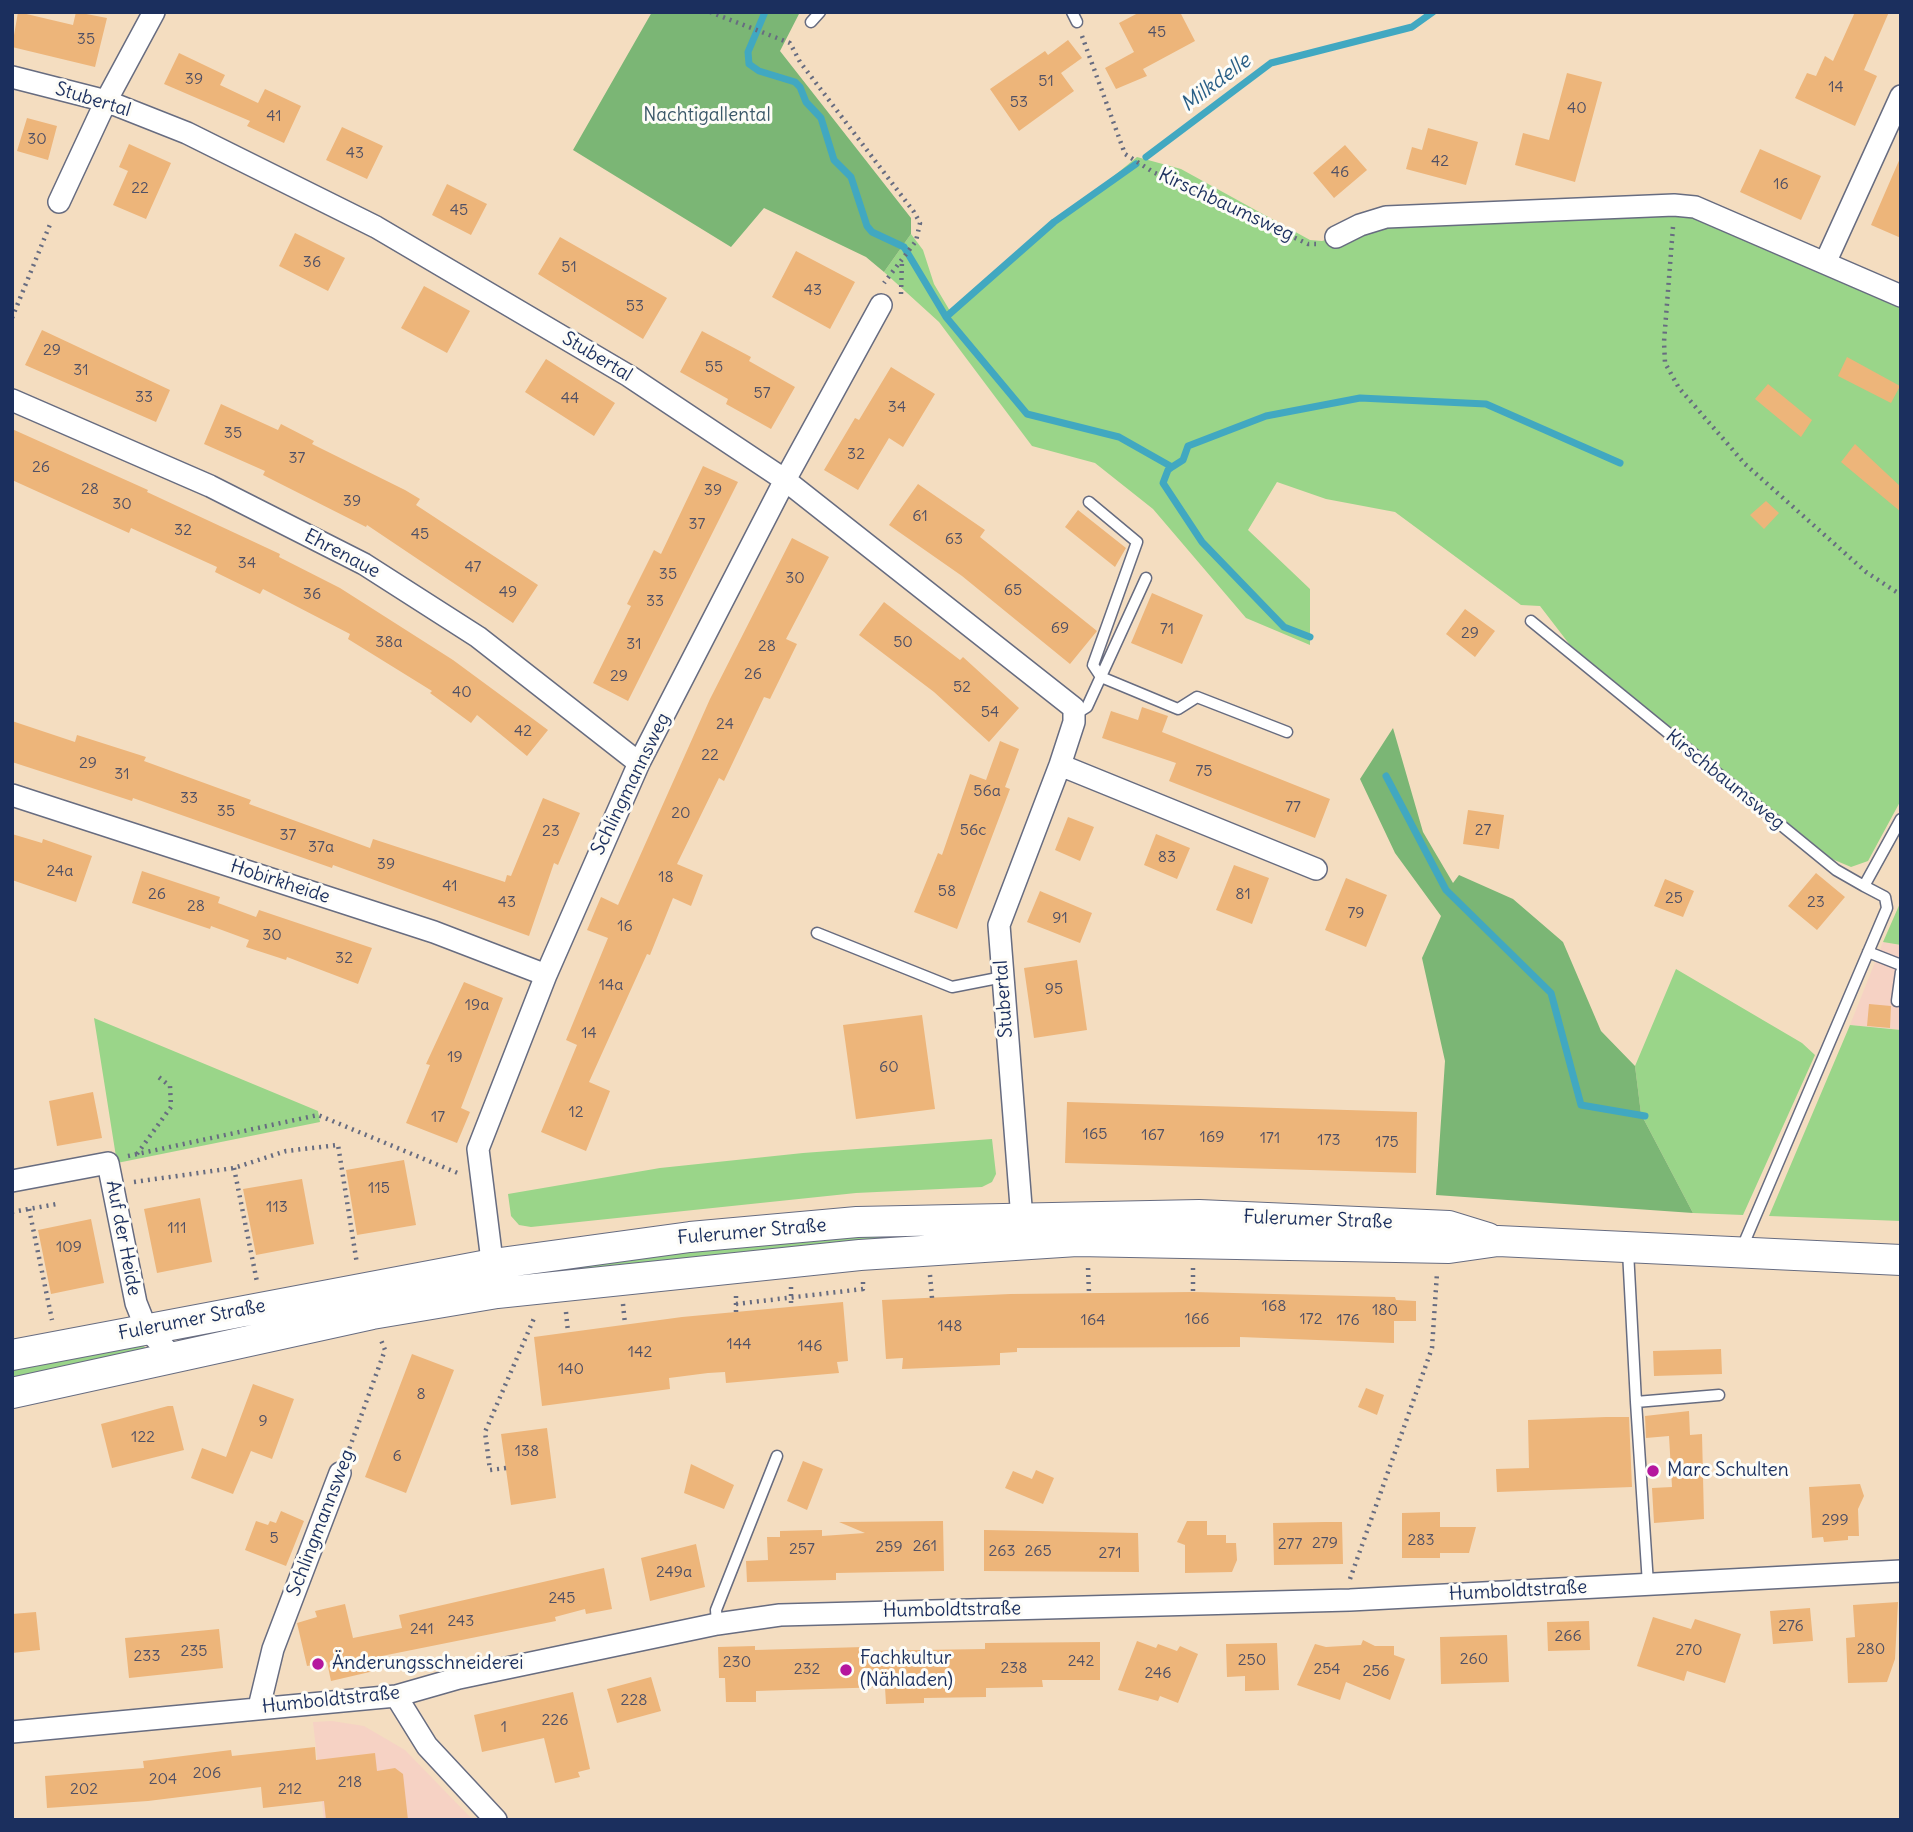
<!DOCTYPE html>
<meta charset="utf-8">
<style>
body{margin:0}
#map{position:relative;width:1913px;height:1832px;overflow:hidden;background:#f4ddc0;font-family:Delius,sans-serif}
canvas{display:block}
.frame{position:absolute;inset:0;border:14px solid #1b2f5e;pointer-events:none}
</style>
<div id="map">
<canvas width="1913" height="1832"></canvas>
<div class="frame"></div>
</div>
<script>
const c = document.querySelector('canvas').getContext('2d');
c.lineJoin = 'round';
function fillPath(path, color) {
  c.fillStyle = color;
  c.fill(path, 'evenodd');
}
function shape(rows) {
  const path = new Path2D();
  for (const r of rows) {
    path.moveTo(r[0], r[1]);
    for (let i = 2; i < r.length; i += 2) path.lineTo(r[i], r[i + 1]);
  }
  return path;
}
function trace(path, color, width, dash) {
  c.strokeStyle = color;
  c.lineWidth = width;
  c.lineCap = dash ? 'butt' : 'round';
  c.setLineDash(dash || []);
  c.stroke(path);
}
function write(font, color, halo, rows, align = 'center') {
  c.font = font + ' Delius,sans-serif';
  c.lineWidth = 6;
  c.setLineDash([]);
  c.textBaseline = 'middle';
  c.strokeStyle = halo;
  c.fillStyle = color;
  for (const [text, x, y, turn = 0] of rows) {
    c.save();
    c.translate(x, y);
    c.rotate((+turn || 0) * Math.PI / 180);
    c.textAlign = isNaN(turn) ? turn : align;
    if (halo) c.strokeText(text, 0, 0);
    c.fillText(text, 0, 0);
    c.restore();
  }
}
fillPath(shape([
 [1883,942,1901,945,1901,1030,1850,1025],
 [332,1721,364,1726,405,1750,473,1820,324,1820,313,1722]
]), '#f6d2c4');
fillPath(shape([
 [1137,157,1181,169,1310,240,1322,241,1380,225,1664,214,1700,217,1901,307,1901,800,1868,861,1851,867,1832,859,1570,645,1540,606,1521,605,1395,512,1326,499,1277,482,1248,530,1310,589,1310,645,1246,618,1153,509,1095,463,1032,446,939,322,884,272,911,234,923,250,934,284,950,311],
 [1901,901,1901,945,1883,942],
 [1676,969,1802,1043,1815,1055,1743,1215,1693,1213,1641,1114,1635,1066],
 [94,1018,318,1111,320,1122,117,1163],
 [1850,1025,1901,1030,1901,1221,1769,1216],
 [992,1139,996,1174,992,1182,982,1187,856,1193,531,1227,519,1225,511,1216,508,1194,660,1168,803,1153],
 [920,1231,885,1243,530,1281,513,1269,687,1247],
 [135,1339,152,1353,12,1385,12,1363]
]), '#9ad589');
fillPath(shape([
 [652,12,800,12,780,51,911,218,911,234,884,272,866,257,764,208,731,247,573,150],
 [1393,728,1423,832,1453,883,1459,875,1513,899,1563,942,1601,1031,1635,1066,1641,1114,1693,1213,1436,1195,1445,1061,1422,958,1441,916,1395,853,1360,779]
]), '#7bb675');
trace(shape([
 [765,12,748,52,749,64,759,71,795,82,800,87,806,102,821,118,834,160,851,177,867,226,872,232,904,247,946,317,1027,414,1119,437,1172,467,1168,470,1163,483,1202,542,1284,627,1310,637],
 [1146,157,1271,63,1412,27,1433,12],
 [946,317,1054,222,1136,164],
 [1172,467,1183,460,1188,446,1266,416,1360,398,1486,404,1620,463],
 [1386,776,1446,890,1551,993,1581,1105,1645,1116]
]), '#41a8c1', 7);
fillPath(shape([
 [18,12,73,25,76,12,107,18,95,67,12,47],
 [1140,12,1180,12,1195,41,1143,69,1147,76,1116,89,1105,68,1134,52,1119,23],
 [1855,12,1889,12,1864,70,1877,76,1855,126,1795,98,1807,73,1816,76,1825,56,1833,61],
 [1068,40,1082,58,1061,73,1074,91,1019,131,990,89,1045,51,1048,55],
 [179,53,225,75,220,85,258,103,265,89,301,106,284,143,247,126,250,121,164,84],
 [1567,73,1602,82,1575,182,1515,165,1523,133,1549,140],
 [27,118,57,126,48,160,17,151],
 [342,127,383,146,367,179,326,160],
 [1428,128,1478,142,1466,185,1406,169,1412,147,1422,150],
 [129,144,171,163,146,219,113,205,128,171,119,167],
 [1345,145,1367,170,1334,198,1313,173],
 [1760,149,1821,176,1801,220,1740,192],
 [1901,156,1901,238,1871,225],
 [447,184,487,204,471,235,432,215],
 [295,233,345,258,328,291,279,266],
 [560,237,667,298,643,339,538,274],
 [796,251,855,282,830,329,772,297],
 [424,286,470,311,447,353,401,328],
 [42,330,170,390,156,422,25,365],
 [702,331,751,357,749,361,795,387,771,429,726,404,728,399,680,372],
 [1847,357,1900,386,1891,403,1838,376],
 [546,359,615,403,594,436,525,392],
 [891,367,935,394,903,447,889,438,858,490,824,470,855,418,859,420],
 [1768,384,1812,420,1801,437,1755,399],
 [221,404,278,430,281,424,314,441,312,444,405,490,420,499,416,505,538,585,513,623,367,525,366,527,263,475,265,471,204,444],
 [12,429,148,490,147,492,280,554,279,557,340,588,453,660,548,730,527,756,477,715,471,723,430,693,432,691,348,639,350,634,263,589,260,594,215,572,217,567,131,528,129,533,12,480],
 [1855,444,1901,487,1901,512,1841,462],
 [703,466,738,482,628,701,593,683,631,606,627,604,654,550,661,554],
 [918,484,985,530,980,537,1097,631,1070,664,962,576,889,525],
 [1766,501,1779,513,1764,529,1750,515],
 [1078,510,1126,548,1115,567,1065,527],
 [792,538,829,557,786,639,797,644,770,699,764,697,724,781,719,778,677,864,703,875,691,906,673,898,650,955,647,954,589,1082,610,1091,586,1151,541,1132,577,1045,566,1040,608,938,587,930,601,897,618,905,710,699],
 [1152,593,1203,615,1182,664,1131,643],
 [884,602,960,660,963,657,1019,708,989,742,934,692,859,635],
 [1465,609,1495,631,1475,657,1446,634],
 [1142,707,1168,716,1162,732,1330,799,1315,838,1169,781,1176,763,1102,738,1111,711,1138,720],
 [12,721,75,742,77,735,146,757,144,761,251,800,249,804,370,848,373,839,505,882,507,875,511,876,543,798,580,813,558,865,554,863,529,936,333,865,332,868,133,798,132,801,12,762],
 [1000,741,1019,749,1005,787,1010,789,957,929,914,912,938,853,942,855,970,774,986,780],
 [1468,810,1504,815,1499,849,1463,844],
 [1068,817,1094,827,1080,861,1055,850],
 [12,834,42,843,43,839,92,856,76,902,12,880],
 [1156,834,1190,848,1177,879,1144,865],
 [1234,865,1269,878,1252,924,1216,910],
 [142,871,220,897,218,903,256,917,259,910,372,948,358,984,287,957,286,960,246,947,249,940,211,926,210,929,132,903],
 [1816,873,1845,897,1817,930,1788,906],
 [1346,878,1387,895,1366,947,1325,930],
 [1665,879,1694,891,1683,917,1654,906],
 [1040,891,1092,913,1080,943,1027,922],
 [1077,960,1087,1030,1034,1038,1024,968],
 [464,982,503,998,461,1108,470,1112,457,1143,406,1123,430,1065,426,1064],
 [1869,1004,1891,1006,1890,1028,1867,1026],
 [922,1015,935,1109,856,1119,843,1025],
 [93,1092,102,1138,57,1146,49,1101],
 [1067,1102,1417,1112,1416,1173,1065,1163],
 [404,1160,416,1225,357,1235,346,1170],
 [302,1179,314,1244,256,1255,243,1189],
 [200,1198,212,1262,157,1273,144,1209],
 [91,1219,104,1283,51,1294,38,1230],
 [1193,1292,1395,1297,1396,1300,1416,1301,1416,1321,1394,1321,1394,1343,1240,1337,1240,1347,1017,1348,1017,1352,1000,1353,1000,1365,902,1369,903,1358,886,1359,882,1300,1010,1294],
 [843,1302,848,1361,837,1362,839,1373,726,1383,725,1372,708,1373,669,1378,670,1389,542,1406,534,1337,682,1317],
 [1721,1349,1722,1374,1654,1376,1653,1351],
 [412,1354,454,1370,406,1493,365,1477],
 [253,1384,294,1399,272,1459,251,1451,233,1494,191,1478,202,1448,226,1457],
 [1366,1388,1384,1395,1377,1415,1358,1407],
 [168,1406,173,1406,184,1450,112,1468,101,1424],
 [1689,1411,1690,1435,1702,1434,1704,1519,1654,1523,1652,1488,1672,1487,1669,1436,1646,1438,1645,1416],
 [1606,1417,1629,1417,1632,1487,1497,1492,1496,1469,1529,1468,1528,1420],
 [547,1428,556,1498,511,1505,501,1434],
 [803,1461,823,1469,807,1510,787,1501],
 [691,1464,734,1485,724,1509,684,1493],
 [1036,1470,1054,1478,1043,1504,1005,1488,1013,1471,1032,1479],
 [1860,1484,1864,1496,1858,1509,1859,1536,1848,1536,1848,1540,1824,1542,1823,1537,1812,1538,1809,1487],
 [281,1511,304,1521,286,1566,245,1550,256,1521,268,1525,270,1521,276,1523],
 [1440,1512,1440,1527,1476,1527,1469,1553,1440,1553,1440,1558,1402,1558,1402,1513],
 [943,1521,944,1571,836,1573,836,1580,747,1582,746,1561,768,1560,767,1537,780,1537,780,1531,822,1530,822,1536,865,1533,839,1522],
 [1187,1521,1207,1521,1207,1535,1226,1535,1226,1543,1236,1543,1237,1560,1232,1572,1185,1573,1185,1545,1177,1542],
 [1325,1522,1342,1522,1343,1564,1274,1565,1273,1523],
 [984,1530,1138,1533,1139,1572,984,1571],
 [696,1544,705,1587,650,1601,641,1558],
 [604,1568,612,1609,586,1614,585,1609,555,1617,556,1621,372,1658,374,1671,331,1681,327,1662,307,1666,297,1623,317,1617,315,1611,345,1604,353,1638,402,1628,399,1615],
 [1898,1602,1895,1659,1887,1682,1848,1683,1846,1638,1855,1637,1853,1605],
 [1810,1608,1813,1641,1773,1644,1770,1611],
 [36,1612,40,1650,12,1653,12,1614],
 [1653,1617,1691,1629,1695,1619,1741,1634,1725,1683,1687,1671,1684,1681,1637,1666],
 [1589,1621,1590,1650,1548,1651,1547,1622],
 [219,1629,223,1668,129,1678,125,1638],
 [1507,1635,1509,1682,1441,1684,1440,1637],
 [1363,1640,1375,1646,1394,1646,1394,1655,1405,1659,1390,1700,1346,1682,1340,1700,1297,1685,1315,1644,1326,1647,1361,1645],
 [1137,1641,1156,1648,1158,1644,1177,1651,1180,1646,1198,1654,1178,1703,1160,1696,1158,1701,1118,1690],
 [1100,1642,1100,1680,1042,1680,1043,1687,986,1688,986,1697,924,1698,924,1703,886,1704,885,1687,756,1691,756,1702,726,1702,725,1678,719,1678,718,1647,755,1646,755,1650,864,1647,864,1651,922,1650,985,1649,985,1643],
 [1277,1643,1279,1690,1245,1691,1245,1676,1227,1677,1226,1644],
 [651,1677,661,1711,617,1723,607,1689],
 [573,1692,590,1769,578,1772,580,1777,555,1783,544,1738,482,1752,474,1715],
 [315,1747,316,1760,375,1753,377,1771,395,1768,403,1774,408,1820,326,1820,324,1801,263,1808,261,1787,148,1801,47,1808,45,1776,144,1768,143,1761,231,1750,232,1756]
]), '#edb57a');
const service = shape([
 [1072,12,1077,22],
 [811,22,820,12],
 [1089,502,1137,542,1093,665,1101,677,1178,709,1197,697,1287,732],
 [1531,621,1836,870,1864,886,1901,819],
 [1074,715,1087,707,1146,578],
 [817,933,952,987,1003,977],
 [1868,952,1901,965],
 [1897,1001,1901,972],
 [1741,1250,1887,908,1885,897,1864,886],
 [1628,1251,1636,1402,1719,1395],
 [1636,1402,1648,1584],
 [717,1624,716,1610,777,1456]
]);
const minor = shape([
 [12,77,106,101,187,133,376,227,629,376,785,480,1074,708,1074,722,1060,765,999,925,1023,1232],
 [59,202,106,101,154,12],
 [1336,237,1360,225,1386,217,1674,205,1695,207,1901,296],
 [1825,263,1901,96],
 [12,400,210,486,364,564,478,637,639,763],
 [1060,765,1316,869],
 [12,795,434,932,546,975],
 [12,1181,108,1163,136,1303,146,1328,173,1357],
 [494,1277,478,1149,546,975,639,763,785,480,881,305],
 [396,1696,427,1746,496,1820],
 [259,1707,273,1649,340,1473],
 [12,1732,396,1696,459,1678,717,1624,780,1615,1350,1600,1901,1571]
]);
const secondary = shape([
 [12,1355,493,1264,690,1237,857,1222,1199,1215,1449,1226,1488,1238],
 [12,1393,372,1314,497,1293,860,1255,1077,1241,1449,1248,1498,1241,1901,1260]
]);
trace(service, '#676c80', 13);
trace(minor, '#676c80', 24);
trace(secondary, '#676c80', 32);
trace(shape([
 [710,12,790,43,800,62,914,212,920,223,916,241,884,283],
 [1082,36,1125,154,1153,172,1308,244,1316,244],
 [1673,227,1664,342,1665,363,1679,388,1745,464,1866,572,1901,595],
 [901,294,902,260],
 [12,318,51,222],
 [137,1154,171,1107,170,1086,156,1075],
 [128,1156,318,1115,460,1174],
 [234,1168,257,1282],
 [134,1182,234,1168,286,1151,338,1145,357,1264],
 [29,1209,52,1320],
 [12,1212,57,1204],
 [1088,1268,1089,1293],
 [1193,1268,1193,1292],
 [930,1275,932,1298],
 [791,1287,791,1307],
 [623,1304,625,1324],
 [736,1304,863,1289,863,1280],
 [566,1312,568,1332],
 [736,1312,736,1292],
 [347,1455,385,1350,381,1340],
 [506,1468,490,1470,485,1432,535,1316],
 [1350,1579,1432,1348,1437,1273]
]), '#676c80', 4.5, [2, 5]);
trace(service, '#fff', 10);
trace(minor, '#fff', 21);
trace(secondary, '#fff', 30);
for (const [x, y, r, color] of [
 [1653,1471,7,"#b5179e"],
 [318,1664,7,"#b5179e"],
 [846,1670,7,"#b5179e"]
]) {
  const dot = new Path2D();
  dot.arc(x, y, r, 0, 2 * Math.PI);
  c.fillStyle = color;
  c.fill(dot);
  trace(dot, '#fdfcf7', 2.5);
}
write('16px', '#505065', null, [
 ["45",1157,32],
 ["35",86,39],
 ["39",194,79],
 ["51",1046,81],
 ["14",1836,87],
 ["53",1019,102],
 ["40",1577,108],
 ["41",274,116],
 ["30",37,139],
 ["43",355,153],
 ["42",1440,161],
 ["46",1340,172],
 ["16",1781,184],
 ["22",140,188],
 ["45",459,210],
 ["36",312,262],
 ["51",569,267],
 ["43",813,290],
 ["53",635,306],
 ["29",52,350],
 ["55",714,367],
 ["31",81,370],
 ["57",762,393],
 ["33",144,397],
 ["44",570,398],
 ["34",897,407],
 ["35",233,433],
 ["32",856,454],
 ["37",297,458],
 ["26",41,467],
 ["28",90,489],
 ["39",713,490],
 ["39",352,501],
 ["30",122,504],
 ["61",920,516],
 ["37",697,524],
 ["32",183,530],
 ["45",420,534],
 ["63",954,539],
 ["34",247,563],
 ["47",473,567],
 ["35",668,574],
 ["30",795,578],
 ["65",1013,590],
 ["49",508,592],
 ["36",312,594],
 ["33",655,601],
 ["69",1060,628],
 ["71",1167,629],
 ["29",1470,633],
 ["38a",389,642],
 ["50",903,642],
 ["31",634,644],
 ["28",767,646],
 ["26",753,674],
 ["29",619,676],
 ["52",962,687],
 ["40",462,692],
 ["54",990,712],
 ["24",725,724],
 ["42",523,731],
 ["22",710,755],
 ["29",88,763],
 ["75",1204,771],
 ["31",122,774],
 ["56a",987,791],
 ["33",189,798],
 ["77",1293,807],
 ["35",226,811],
 ["20",681,813],
 ["56c",973,830],
 ["27",1483,830],
 ["23",551,831],
 ["37",288,835],
 ["37a",321,847],
 ["83",1167,857],
 ["39",386,864],
 ["24a",60,871],
 ["18",666,877],
 ["41",450,886],
 ["58",947,891],
 ["26",157,894],
 ["81",1243,894],
 ["25",1674,898],
 ["43",507,902],
 ["23",1816,902],
 ["28",196,906],
 ["79",1356,913],
 ["91",1060,918],
 ["16",625,926],
 ["30",272,935],
 ["32",344,958],
 ["14a",611,985],
 ["95",1054,989],
 ["19a",477,1005],
 ["14",589,1033],
 ["19",455,1057],
 ["60",889,1067],
 ["12",576,1112],
 ["17",438,1117],
 ["165",1095,1134],
 ["167",1153,1135],
 ["169",1212,1137],
 ["171",1270,1138],
 ["173",1329,1140],
 ["175",1387,1142],
 ["115",379,1188],
 ["113",277,1207],
 ["111",177,1228],
 ["109",69,1247],
 ["168",1274,1306],
 ["180",1385,1310],
 ["166",1197,1319],
 ["172",1311,1319],
 ["164",1093,1320],
 ["176",1348,1320],
 ["148",950,1326],
 ["144",739,1344],
 ["146",810,1346],
 ["142",640,1352],
 ["140",571,1369],
 ["8",421,1394],
 ["9",263,1421],
 ["122",143,1437],
 ["138",527,1451],
 ["6",397,1456],
 ["299",1835,1520],
 ["5",274,1538],
 ["283",1421,1540],
 ["279",1325,1543],
 ["277",1290,1544],
 ["261",925,1546],
 ["259",889,1547],
 ["257",802,1549],
 ["263",1002,1551],
 ["265",1038,1551],
 ["271",1110,1553],
 ["249a",674,1572],
 ["245",562,1598],
 ["243",461,1621],
 ["276",1791,1626],
 ["241",422,1629],
 ["266",1568,1636],
 ["280",1871,1649],
 ["270",1689,1650],
 ["235",194,1651],
 ["233",147,1656],
 ["260",1474,1659],
 ["250",1252,1660],
 ["242",1081,1661],
 ["230",737,1662],
 ["238",1014,1668],
 ["232",807,1669],
 ["254",1327,1669],
 ["256",1376,1671],
 ["246",1158,1673],
 ["228",634,1700],
 ["226",555,1720],
 ["1",504,1727],
 ["206",207,1773],
 ["204",163,1779],
 ["218",350,1782],
 ["202",84,1789],
 ["212",290,1789]
]);
write('19px', '#1b2f5e', '#fdfcf7', [
 ["Stubertal",93,100,17],
 ["Kirschbaumsweg",1226,205,25],
 ["Stubertal",597,357,31],
 ["Ehrenaue",342,554,28],
 ["Kirschbaumsweg",1725,780,39],
 ["Schlingmannsweg",631,784,-64],
 ["Hobirkheide",280,882,18],
 ["Stubertal",1004,999,-94],
 ["Fulerumer Straße",1318,1220,2],
 ["Fulerumer Straße",752,1232,-5],
 ["Auf der Heide",123,1238,79],
 ["Fulerumer Straße",192,1320,-11],
 ["Schlingmannsweg",321,1523,-69],
 ["Humboldtstraße",1518,1591,-3],
 ["Humboldtstraße",952,1610,-1],
 ["Humboldtstraße",331,1700,-6]
]);
write('19px', '#3b5869', '#fdfcf7', [
 ["Nachtigallental",707,116]
]);
write('19px', '#1b2f5e', '#fdfcf7', [
 ["Marc Schulten",1667,1471],
 ["Fachkultur",860,1659],
 ["(Nähladen)",860,1681],
 ["Änderungsschneiderei",332,1664]
], 'left');
write('italic 21px', '#2a5f86', '#fdfcf7', [
 ["Milkdelle",1216,83,-37]
]);
</script>
